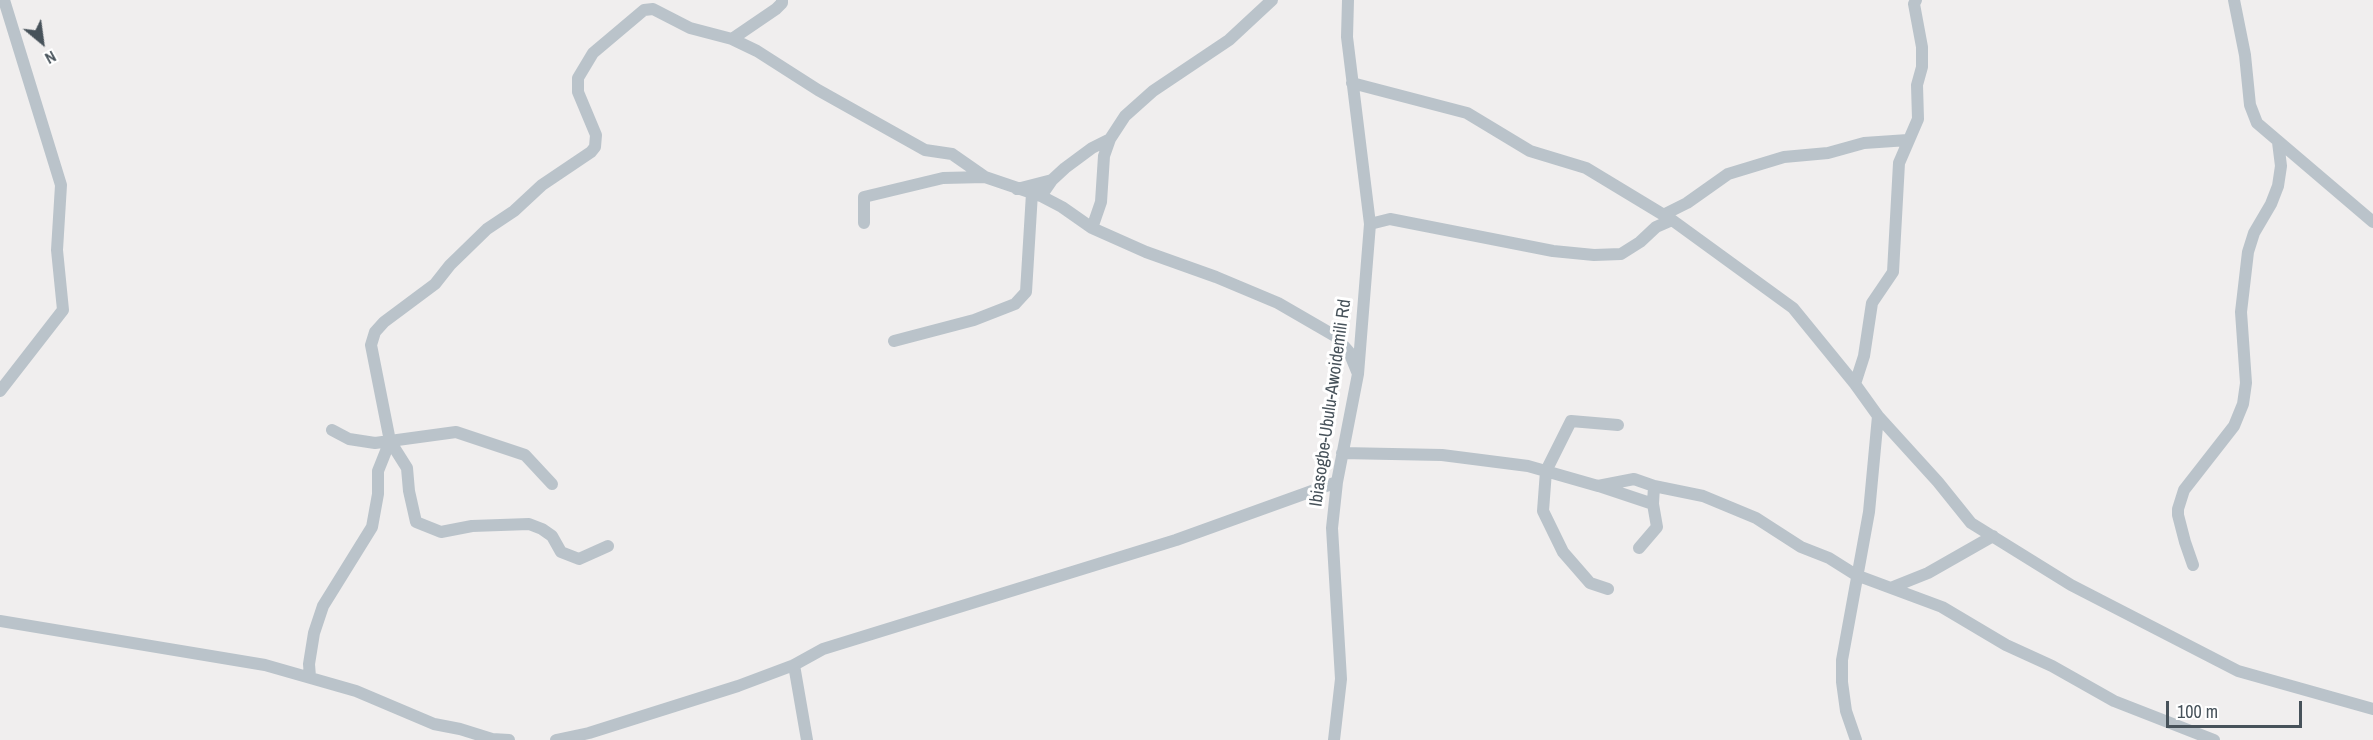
<!DOCTYPE html>
<style>
body{margin:0}
#map{position:relative;width:2373px;height:740px;overflow:hidden;background:#f0eeee;font-family:"Archivo Narrow",sans-serif}
canvas{display:block}
.north{position:absolute;left:12px;top:12px;width:60px;height:60px;-webkit-text-stroke:4px #fff;paint-order:stroke;rotate:151deg;font-size:16px;font-weight:700;line-height:24px;text-align:center;color:#47525a}
.north::after{content:'';display:block;margin:auto;width:21px;height:27px;background:#47525a;clip-path:polygon(50% 0,100% 100%,50% 72%,0 100%)}
.scale{position:absolute;left:2166px;top:701px;width:136px;height:27px;box-sizing:border-box;border:3px solid #47525a;border-top:0;padding-left:8px;font-size:18px;line-height:21px;white-space:nowrap;color:#47525a;-webkit-text-stroke:4px #fff;paint-order:stroke}
</style>
<div id="map">
<canvas width="2373" height="740"></canvas>
<div class="north">N</div>
<div class="scale">100 m</div>
</div>
<script>
const c = document.querySelector('canvas').getContext('2d');
c.lineJoin = 'round';
function shape(rows) {
  const path = new Path2D();
  for (const r of rows) {
    path.moveTo(r[0], r[1]);
    for (let i = 2; i < r.length; i += 2) path.lineTo(r[i], r[i + 1]);
  }
  return path;
}
function trace(path, color, width, dash) {
  c.strokeStyle = color;
  c.lineWidth = width;
  c.lineCap = dash ? 'butt' : 'round';
  c.setLineDash(dash || []);
  c.stroke(path);
}
function write(font, color, halo, rows, align = 'center') {
  c.font = font + ' "Archivo Narrow",sans-serif';
  c.lineWidth = 6;
  c.setLineDash([]);
  c.textBaseline = 'middle';
  c.strokeStyle = halo;
  c.fillStyle = color;
  for (const [text, x, y, turn = 0] of rows) {
    c.save();
    c.translate(x, y);
    c.rotate((+turn || 0) * Math.PI / 180);
    c.textAlign = isNaN(turn) ? turn : align;
    if (halo) c.strokeText(text, 0, 0);
    c.fillText(text, 0, 0);
    c.restore();
  }
}
trace(shape([
 [2234,0,2245,55,2250,105,2257,123,2373,222],
 [732,39,776,9,782,3,782,0],
 [1352,83,1467,113,1530,151,1586,168,1672,220,1793,308,1855,384,1878,416,1938,482,1971,523,2071,585,2238,671,2373,709],
 [1017,189,1052,180],
 [1041,196,1052,180,1065,168,1092,148,1110,139],
 [1663,215,1687,203,1728,174,1784,157,1828,153,1864,143,1908,140],
 [864,223,864,197,943,178,985,177],
 [1370,224,1390,219,1553,251,1594,255,1621,254,1640,242,1656,227,1672,220],
 [1092,228,1101,202,1104,156,1110,139,1125,116,1153,91,1229,40,1272,0],
 [894,341,974,320,1015,304,1026,292,1032,193],
 [1855,384,1864,356,1872,303,1893,272,1899,163,1918,119,1917,85,1922,67,1922,47,1914,4,1916,0],
 [0,391,63,310,57,250,61,185,4,0],
 [332,430,349,439,375,443,390,441,407,468,409,491,416,522,441,532,472,526,529,524,542,529,552,536,561,552,579,559,608,546],
 [390,441,456,432,525,455,552,484],
 [1342,453,1442,455,1528,466,1598,486,1634,479,1654,486,1703,496,1756,518,1801,547,1829,558,1856,575,1942,607,2006,645,2052,666,2114,701,2214,740],
 [1599,486,1653,504],
 [1639,548,1657,527,1653,504,1654,486],
 [2193,565,2185,542,2178,515,2178,509,2184,490,2234,426,2243,404,2246,383,2241,312,2248,252,2254,233,2271,204,2278,186,2281,166,2278,142],
 [1893,587,1928,573,1993,536],
 [1608,589,1590,583,1563,552,1543,511,1546,471,1571,421,1618,425],
 [0,621,265,665,356,691,434,724,460,729,492,739,509,740],
 [794,665,807,740],
 [310,677,309,664,314,633,323,606,372,527,378,494,378,471,390,441,371,345,375,332,384,322,435,284,450,265,487,229,514,211,542,185,591,152,595,147,596,135,578,92,578,78,593,53,644,10,653,9,690,28,732,39,757,51,818,90,925,150,952,154,985,177,1041,196,1062,207,1092,228,1146,252,1216,277,1278,303,1335,336,1349,352,1358,374],
 [556,740,589,733,738,686,794,665,823,649,1176,540,1337,482],
 [1334,740,1341,679,1332,528,1337,482,1358,374,1370,224,1347,37,1348,0],
 [1856,740,1846,711,1842,682,1842,660,1869,512,1878,416]
]), '#bac3ca', 12);
write('18px', '#47525a', '#fff', [
 ["Ibiasogbe-Ubulu-Awoidemili Rd",1331,403,-82]
]);
</script>
